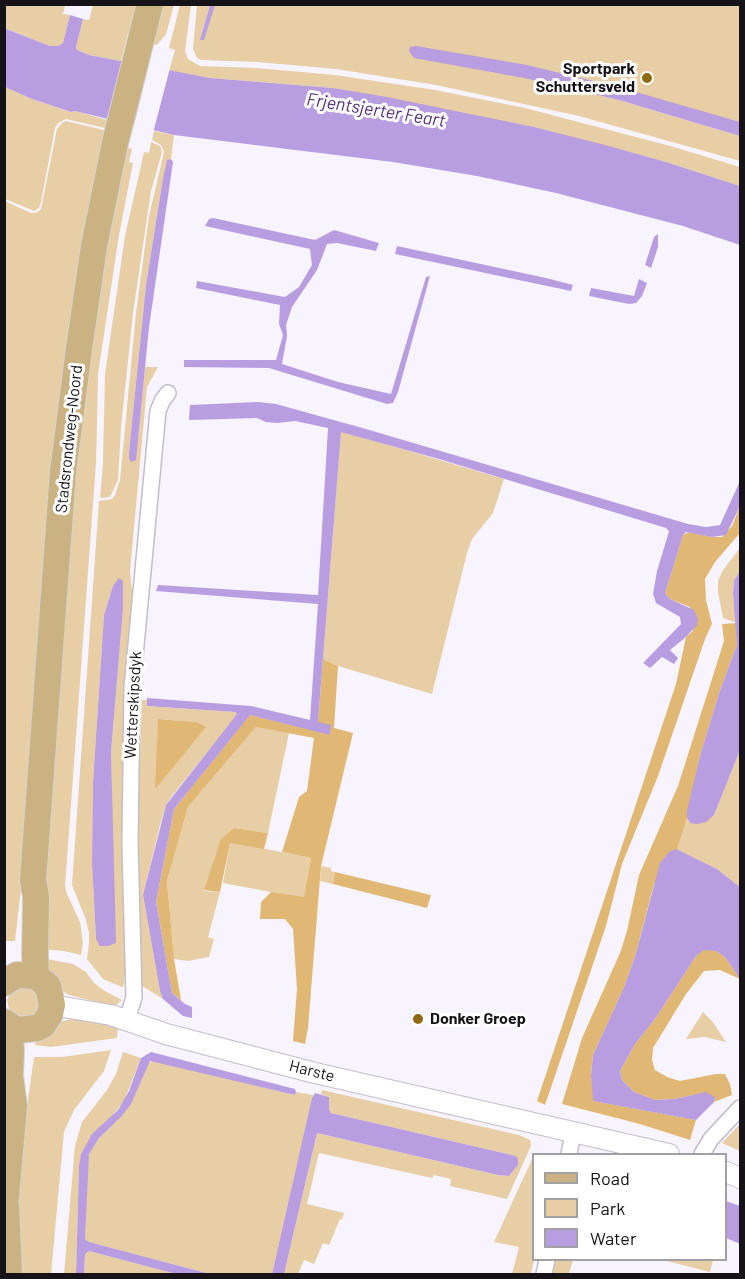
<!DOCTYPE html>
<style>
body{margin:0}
#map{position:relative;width:745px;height:1279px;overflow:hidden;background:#f7f3ff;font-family:Barlow,sans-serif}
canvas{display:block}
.frame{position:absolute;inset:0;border:6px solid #151318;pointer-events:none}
.legend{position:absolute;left:532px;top:1153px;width:195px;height:108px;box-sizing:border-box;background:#fff;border:2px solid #a1a1a3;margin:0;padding:8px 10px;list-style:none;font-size:18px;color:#151318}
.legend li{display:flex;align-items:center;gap:12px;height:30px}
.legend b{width:30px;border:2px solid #a1a1a3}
</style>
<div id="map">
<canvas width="745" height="1279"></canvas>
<div class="frame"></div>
<ul class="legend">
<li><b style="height:8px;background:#cbb282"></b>Road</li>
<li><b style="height:16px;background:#e7cea5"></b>Park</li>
<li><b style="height:16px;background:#b89de0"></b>Water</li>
</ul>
</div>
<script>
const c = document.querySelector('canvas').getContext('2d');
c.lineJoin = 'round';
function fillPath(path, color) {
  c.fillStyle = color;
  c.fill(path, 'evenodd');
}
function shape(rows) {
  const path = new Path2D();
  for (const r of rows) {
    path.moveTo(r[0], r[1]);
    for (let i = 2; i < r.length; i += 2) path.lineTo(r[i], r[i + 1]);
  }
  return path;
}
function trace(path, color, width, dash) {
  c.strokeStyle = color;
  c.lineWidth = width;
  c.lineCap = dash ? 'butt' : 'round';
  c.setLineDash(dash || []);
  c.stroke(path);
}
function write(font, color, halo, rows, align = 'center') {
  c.font = font + ' Barlow,sans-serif';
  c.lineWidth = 6;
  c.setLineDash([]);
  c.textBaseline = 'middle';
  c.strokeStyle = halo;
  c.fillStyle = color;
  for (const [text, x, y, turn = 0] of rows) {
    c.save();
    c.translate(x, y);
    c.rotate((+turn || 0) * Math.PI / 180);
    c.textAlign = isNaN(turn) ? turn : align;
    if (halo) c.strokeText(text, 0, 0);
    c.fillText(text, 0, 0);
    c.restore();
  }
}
fillPath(shape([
 [5,5,65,5,63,14,70,15,63,43,58,46,50,46,5,28],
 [93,5,142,5,132,33,128,33,121,61,89,55,77,50,76,47,83,19,89,20],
 [159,5,174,5,166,34,157,45,148,44],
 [180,5,191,5,185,51,188,59,200,66,257,68,335,75,435,90,525,108,674,147,740,167,740,186,666,162,534,127,333,88,210,78,169,71,175,50,169,48],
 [197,5,210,5,200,39,213,5,740,5,740,129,616,93,524,78,619,100,740,136,740,161,579,116,436,85,336,69,257,62,201,60,197,58,193,49],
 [5,87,32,99,70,112,75,111,107,120,105,128,66,119,58,123,55,128,41,202,39,208,34,211,5,199],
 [66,121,104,130,81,265,27,836,15,941,5,941,5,201,31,213,38,212,41,209,57,129,62,123],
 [154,131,174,135,171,159,169,159,162,184,146,285,129,452,129,458,136,455,145,367,158,367,147,387,130,571,133,600,125,686,128,976,124,977,124,985,122,987,103,979,87,959,89,943,89,933,86,920,72,885,99,501,112,499,115,495,120,480,136,313,149,216,164,152,161,145,152,140],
 [113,586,123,609,111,752,112,816,96,939,92,863,93,782,104,615],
 [151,142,160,146,162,152,151,191,133,313,121,428,118,480,110,497,100,498,103,463,105,374,125,236,144,152,149,153],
 [124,147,132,149,129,162,133,163,119,235,98,374,96,463,65,886,67,894,80,922,83,943,81,955,64,951,41,949,42,881,81,398],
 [341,431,504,479,493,513,472,539,467,553,432,694,338,666,323,659],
 [740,548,740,570,734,581,733,593,737,623,723,618,718,592,718,581,723,570],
 [142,700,147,700,147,706,235,712,237,715,172,796,166,805,160,825,143,895,160,991,163,999,142,986,138,806],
 [159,719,196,722,157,741],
 [256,727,289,733,268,833,234,828,204,891,220,892,208,937,214,939,209,957,188,961,174,959,167,881,188,807],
 [740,750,740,887,717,869,677,850,687,818,690,823,714,815],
 [230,842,311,858,304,898,223,883],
 [321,866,331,868,331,871,335,872,333,884,320,881],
 [42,958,73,964,86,972,94,983,105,991,122,1000,115,1006,69,995,58,989],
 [16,986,33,986,42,999,36,1016,22,1020,10,1013,7,1000,12,990],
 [703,1012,712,1021,726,1042,705,1037,686,1039],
 [72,1019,93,1021,118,1028,117,1038,51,1047,35,1045,36,1042,54,1023],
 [111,1050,104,1071,74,1110,64,1132,51,1274,14,1274,15,1192,34,1057,62,1057],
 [123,1052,141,1058,124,1101,111,1117,79,1167,76,1274,64,1274,75,1146,82,1122,107,1090,116,1074],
 [153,1060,294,1095,296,1092,313,1095,272,1274,210,1274,89,1242,85,1239,86,1188,89,1154,99,1138,121,1117,143,1077,147,1065],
 [322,1090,519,1135,530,1140,531,1146,507,1199,450,1186,451,1179,434,1175,432,1178,319,1153,307,1204,344,1213,342,1220,340,1219,329,1245,323,1243,314,1264,304,1260,298,1274,284,1274,317,1133,498,1175,509,1176,518,1165,516,1156,331,1113,329,1109,329,1097,321,1094],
 [740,1124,740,1151,722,1143],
 [533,1157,534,1260,531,1274,512,1274,519,1247,494,1242],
 [87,1251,89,1251,176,1274,84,1274,85,1254],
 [556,1260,573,1260,569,1274,553,1274],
 [663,1260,713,1260,710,1272]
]), '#e7cea5');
fillPath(shape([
 [740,506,740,533,715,562,705,579,706,600,712,624,705,639,658,776,622,864,606,926,545,1105,537,1101,676,684,686,637,693,631,690,607,670,599,665,593,683,535,689,532,712,537,722,537,732,526],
 [737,623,737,645,720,690,700,756,687,818,677,850,654,884,636,953,625,985,593,1055,591,1074,594,1101,696,1120,690,1140,640,1124,562,1104,582,1038,620,953,627,931,639,875,678,786,724,641,722,624],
 [323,659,338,666,334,728,353,733,321,866,308,1028,305,1044,293,1041,297,989,293,929,285,919,260,919,261,902,271,892,304,897,311,858,282,852,299,797,307,791,314,738,256,727,188,807,167,881,174,959,181,1000,172,993,156,902,174,809,248,717,250,715,330,734,318,722],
 [158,719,196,722,206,727,155,789],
 [234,828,268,833,264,849,230,843,220,892,204,890,221,839],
 [335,872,431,895,427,908,333,884],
 [704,949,716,951,725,957,740,979,720,970,704,971,686,994,653,1048,652,1060,655,1070,667,1077,680,1081,716,1074,725,1074,730,1084,732,1095,714,1102,715,1097,693,1095,675,1099,655,1100,634,1092,622,1080,620,1071,635,1044,655,1019,696,956]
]), '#e0b873');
fillPath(shape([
 [210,5,215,5,204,40,200,40],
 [70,15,83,19,76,47,77,50,89,55,210,78,333,88,387,97,534,127,605,145,666,162,740,186,740,245,683,226,556,193,477,176,393,162,174,135,75,111,71,112,32,99,5,87,4,28,50,46,58,46,63,43],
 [416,46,527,65,622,88,740,122,740,136,619,100,524,78,414,58,409,51,410,47],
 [171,159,173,162,149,327,136,460,131,462,129,458,129,452,146,285,162,184,167,160],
 [213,218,315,240,334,230,379,243,376,251,337,243,327,244,317,270,292,307,286,325,287,336,282,364,338,382,391,394,426,277,430,276,398,392,393,403,387,404,269,368,184,367,184,360,276,360,283,335,279,324,280,305,196,288,197,281,285,297,299,287,312,265,310,249,205,226,209,219],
 [658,234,658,247,651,268,645,265,654,237],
 [397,246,546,278,573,285,571,291,395,254],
 [639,279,647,283,642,296,636,303,629,304,589,296,591,288,634,296],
 [258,402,276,404,366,429,688,524,706,527,720,525,740,481,740,506,726,535,712,537,686,532,683,535,665,593,670,599,694,610,698,619,697,625,686,637,670,650,678,658,674,664,662,657,650,668,643,663,646,660,681,624,680,617,656,603,653,594,657,571,668,535,669,531,666,528,439,459,341,432,318,722,331,725,330,735,250,715,174,809,156,902,172,993,185,1004,192,1007,192,1018,183,1016,163,999,160,991,143,895,166,805,237,714,235,712,147,706,147,698,251,706,310,720,318,604,156,591,158,585,318,595,328,428,295,421,277,423,266,422,257,418,189,420,190,405],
 [740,570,740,750,714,815,706,822,697,824,690,823,687,818,687,811,700,756,720,690,737,645,733,593,734,581],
 [119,578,123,581,123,609,111,752,116,943,108,946,100,946,96,939,92,863,93,782,104,615,113,586],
 [676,849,717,869,740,887,740,979,725,957,716,951,704,950,696,956,655,1019,635,1044,620,1071,622,1080,634,1092,655,1100,675,1099,706,1092,715,1097,714,1102,696,1120,593,1101,591,1075,593,1055,625,985,636,953,660,863,669,852],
 [151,1052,295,1089,296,1092,295,1095,150,1061,131,1104,121,1117,99,1138,89,1154,85,1239,89,1242,210,1274,176,1274,89,1251,85,1254,84,1274,76,1274,79,1167,81,1154,92,1134,118,1110,129,1091,141,1058],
 [315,1093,329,1097,329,1109,331,1113,516,1156,518,1159,518,1165,509,1176,498,1175,317,1133,284,1274,272,1274,312,1098],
 [726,1201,740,1206,740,1244,726,1238]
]), '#b89de0');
fillPath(shape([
 [149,64,170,68,153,133,133,129]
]), '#f7f3ff');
const minor = shape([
 [127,1020,134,997,130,844,132,688,158,411,162,401,168,393],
 [569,1154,573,1132],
 [702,1154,711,1139,740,1108],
 [544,1274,547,1260]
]);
const tertiary = shape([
 [52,1005,111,1015,166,1034,315,1073,669,1154],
 [726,1172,740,1178]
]);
const primary = shape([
 [36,976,35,955,36,897,33,880,63,472,79,349,94,246,115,143,150,4],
 [4,983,17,975,36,976,48,986,52,1005,50,1014,43,1025,37,1028,17,1030,4,1022],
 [6,1206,9,1274],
 [4,1218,14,1106,10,1076,11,1050,9,1026]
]);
trace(minor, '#c2bdca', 18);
trace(tertiary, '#c2bdca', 22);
trace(primary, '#d5d5d5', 28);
trace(minor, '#fff', 15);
trace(tertiary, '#fff', 20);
trace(primary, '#cbb282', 26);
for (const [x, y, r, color] of [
 [647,78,6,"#90680f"],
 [418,1019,6,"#90680f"]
]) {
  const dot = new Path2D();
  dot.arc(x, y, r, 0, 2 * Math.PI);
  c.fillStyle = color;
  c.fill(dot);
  trace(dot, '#fff', 2);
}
write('bold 16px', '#151318', '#fff', [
 ["Sportpark",635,69],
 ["Schuttersveld",635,87],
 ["Donker Groep",430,1019,"left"]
], 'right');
write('16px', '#151318', '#fff', [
 ["Stadsrondweg-Noord",69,439,-84],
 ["Wetterskipsdyk",133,705,-87],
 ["Harste",312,1071,14]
]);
write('italic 18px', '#542f7d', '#fff', [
 ["Frjentsjerter Feart",376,110,9]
]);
</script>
